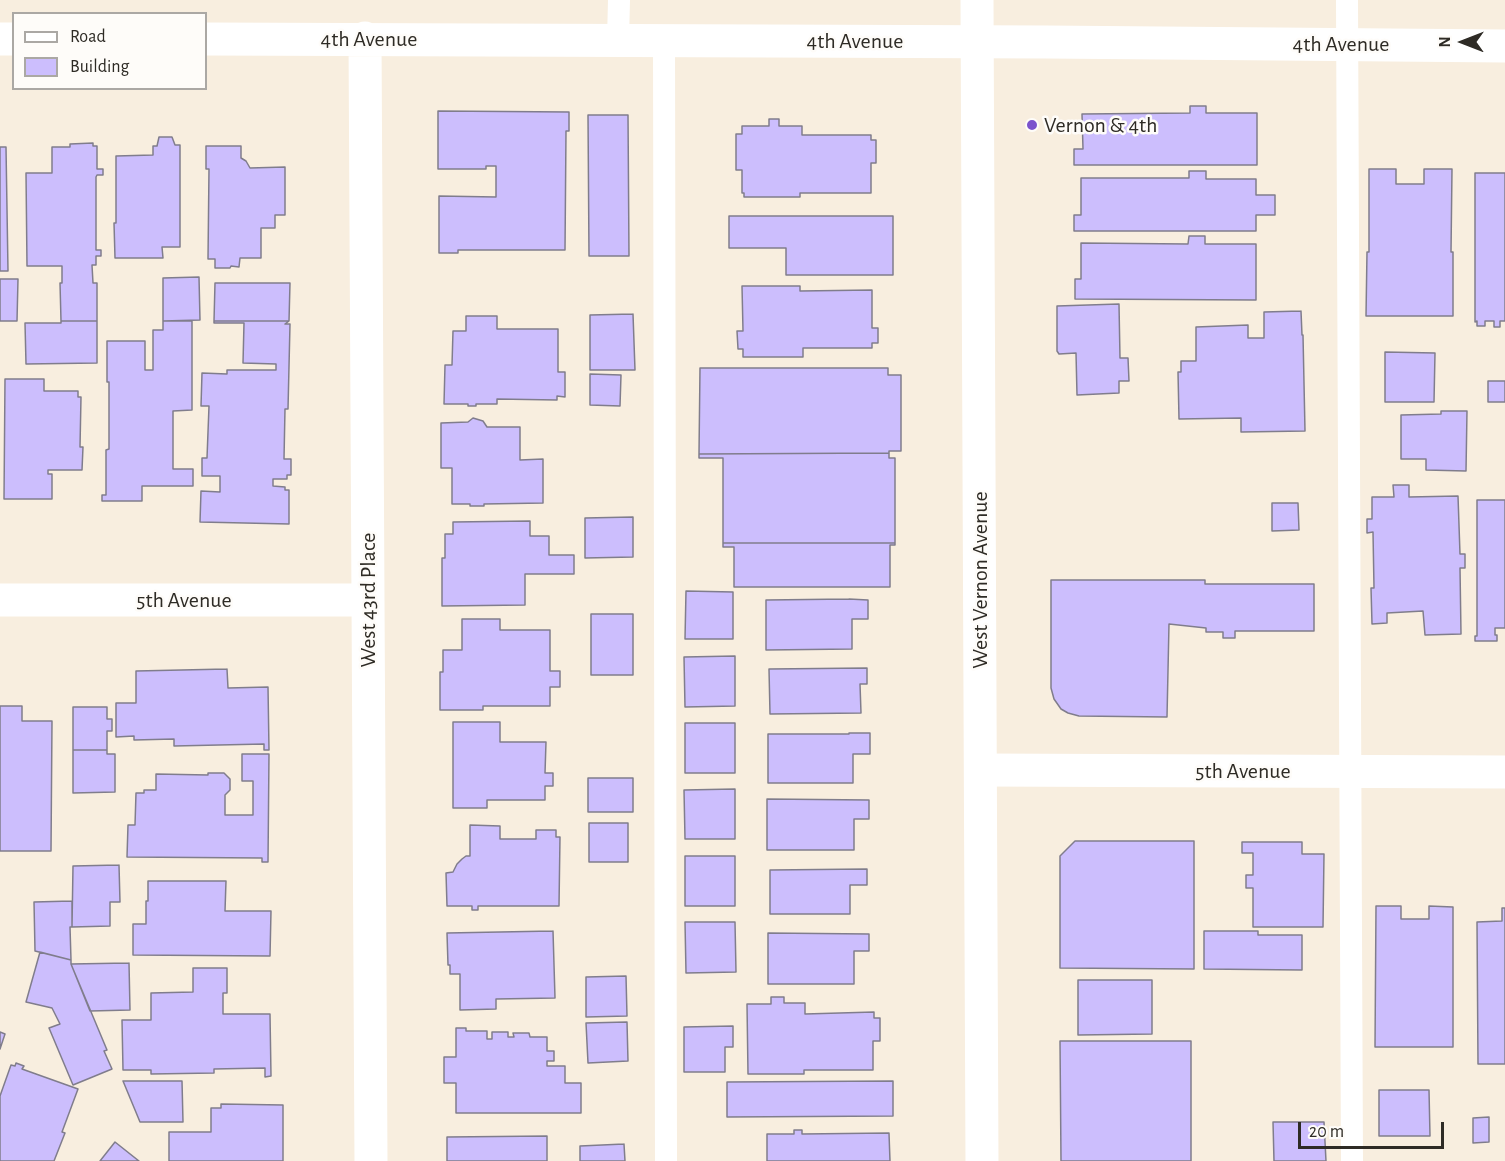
<!DOCTYPE html>
<style>
body{margin:0}
#map{position:relative;width:1505px;height:1161px;overflow:hidden;background:#f8eedf;font-family:"Alegreya Sans",sans-serif}
canvas{display:block}
.legend{position:absolute;left:12px;top:12px;width:195px;height:78px;box-sizing:border-box;background:#fefcf9;border:2px solid #aba8a4;margin:0;padding:8px 10px;list-style:none;font-size:18px;color:#2e2b25}
.legend li{display:flex;align-items:center;gap:12px;height:30px}
.legend b{width:30px;border:2px solid #aba8a4}
.north{position:absolute;left:1433px;top:12px;width:60px;height:60px;-webkit-text-stroke:4px #fefcf9;paint-order:stroke;rotate:270deg;font-size:16px;font-weight:700;line-height:24px;text-align:center;color:#2e2b25}
.north::after{content:'';display:block;margin:auto;width:21px;height:27px;background:#2e2b25;clip-path:polygon(50% 0,100% 100%,50% 72%,0 100%)}
.scale{position:absolute;left:1298px;top:1122px;width:146px;height:27px;box-sizing:border-box;border:3px solid #2e2b25;border-top:0;padding-left:8px;font-size:18px;line-height:21px;white-space:nowrap;color:#2e2b25;-webkit-text-stroke:4px #fefcf9;paint-order:stroke}
</style>
<div id="map">
<canvas width="1505" height="1161"></canvas>
<ul class="legend">
<li><b style="height:8px;background:#fff"></b>Road</li>
<li><b style="height:16px;background:#ccbefd"></b>Building</li>
</ul>
<div class="north">N</div>
<div class="scale">20 m</div>
</div>
<script>
const c = document.querySelector('canvas').getContext('2d');
c.lineJoin = 'round';
function fillPath(path, color) {
  c.fillStyle = color;
  c.fill(path, 'evenodd');
}
function shape(rows) {
  const path = new Path2D();
  for (const r of rows) {
    path.moveTo(r[0], r[1]);
    for (let i = 2; i < r.length; i += 2) path.lineTo(r[i], r[i + 1]);
  }
  return path;
}
function trace(path, color, width, dash) {
  c.strokeStyle = color;
  c.lineWidth = width;
  c.lineCap = dash ? 'butt' : 'round';
  c.setLineDash(dash || []);
  c.stroke(path);
}
function write(font, color, halo, rows, align = 'center') {
  c.font = font + ' "Alegreya Sans",sans-serif';
  c.lineWidth = 5;
  c.setLineDash([]);
  c.textBaseline = 'middle';
  c.strokeStyle = halo;
  c.fillStyle = color;
  for (const [text, x, y, turn = 0] of rows) {
    c.save();
    c.translate(x, y);
    c.rotate((+turn || 0) * Math.PI / 180);
    c.textAlign = isNaN(turn) ? turn : align;
    if (halo) c.strokeText(text, 0, 0);
    c.fillText(text, 0, 0);
    c.restore();
  }
}
const building = shape([
 [1190,106,1206,106,1206,113,1257,113,1257,165,1074,165,1074,149,1083,149,1082,114,1190,113,1190,106],
 [438,111,569,112,569,131,566,131,565,250,458,250,458,253,439,253,439,196,496,197,496,166,486,166,486,169,438,169,438,111],
 [588,115,628,115,629,256,589,256,588,115],
 [769,119,779,119,779,126,802,126,802,135,871,135,871,140,876,140,876,163,871,163,871,193,800,193,800,197,744,197,744,193,742,193,742,170,736,170,736,134,742,134,742,126,769,126,769,119],
 [159,137,172,137,175,145,180,145,180,247,162,247,163,258,115,258,114,223,116,223,116,156,153,155,153,146,157,146,159,137],
 [93,143,93,146,97,146,97,169,103,169,103,175,97,175,96,177,96,250,101,250,101,256,96,256,96,265,92,265,93,283,97,283,97,321,61,321,60,283,62,283,62,266,27,266,26,173,52,173,52,147,70,147,70,144,93,143],
 [206,146,241,146,241,158,246,161,250,168,285,167,285,215,275,215,275,228,261,228,261,258,240,258,239,267,231,266,230,268,215,268,215,259,208,259,209,169,206,169,206,146],
 [0,147,6,147,8,271,0,271,0,147],
 [1369,169,1396,169,1396,184,1424,184,1424,169,1452,169,1451,252,1453,252,1453,316,1366,316,1367,252,1369,252,1369,169],
 [1189,171,1206,171,1206,179,1256,179,1256,195,1275,195,1275,215,1256,215,1256,231,1074,231,1074,215,1081,215,1081,178,1189,178,1189,171],
 [1475,173,1505,173,1505,321,1500,321,1500,327,1494,327,1494,321,1485,321,1485,326,1477,326,1477,321,1475,322,1475,173],
 [729,216,893,216,893,275,786,275,786,248,729,248,729,216],
 [1189,236,1205,236,1205,244,1256,244,1256,300,1075,299,1075,279,1081,279,1081,243,1188,244,1189,236],
 [199,277,200,320,163,321,163,278,199,277],
 [0,279,18,279,17,321,0,321,0,279],
 [215,283,290,283,289,321,214,321,215,283],
 [742,286,800,286,800,291,872,290,872,328,878,328,878,343,872,343,872,348,803,348,803,357,743,357,743,349,738,349,737,331,743,331,742,286],
 [1119,304,1120,358,1128,358,1129,381,1119,381,1119,393,1077,395,1076,353,1059,354,1057,351,1057,306,1119,304],
 [1301,311,1302,335,1303,335,1305,431,1241,432,1241,418,1179,419,1178,372,1181,372,1181,361,1196,361,1196,327,1248,325,1248,338,1264,338,1264,312,1301,311],
 [633,314,635,370,590,370,590,315,633,314],
 [466,316,497,316,497,329,558,329,558,372,565,372,565,397,557,396,557,400,497,399,497,404,476,404,476,406,468,406,468,404,444,404,445,365,452,365,453,331,466,331,466,316],
 [61,321,97,321,97,363,26,364,25,323,61,323,61,321],
 [163,321,192,321,192,410,173,411,173,469,193,469,193,486,142,486,142,501,102,501,102,495,106,495,106,450,109,449,109,382,107,382,107,341,145,341,145,370,153,370,153,330,163,330,163,321],
 [214,321,289,321,285,324,290,324,288,409,285,409,284,459,291,459,291,475,287,475,287,479,273,479,273,486,285,487,285,490,289,490,289,524,200,522,201,491,220,492,220,476,202,476,202,458,207,458,209,406,201,406,202,373,227,374,227,370,276,370,276,364,243,363,244,323,214,323,214,321],
 [1385,352,1435,353,1434,402,1385,402,1385,352],
 [700,368,888,368,888,375,901,375,901,451,889,451,889,453,699,454,700,368],
 [590,374,621,375,620,406,590,405,590,374],
 [5,379,44,379,44,391,78,391,78,397,81,397,80,447,83,447,82,470,48,470,48,474,52,474,52,499,4,499,5,379],
 [1488,381,1505,381,1505,402,1488,402,1488,381],
 [1441,411,1467,411,1466,471,1426,470,1426,459,1401,459,1401,415,1441,414,1441,411],
 [473,418,483,421,487,427,520,427,520,460,543,459,543,503,484,504,484,506,470,506,470,504,452,504,452,468,441,468,441,423,468,422,473,418],
 [889,453,889,458,895,458,895,543,723,543,723,458,699,458,699,454,889,453],
 [1393,485,1409,485,1409,497,1458,496,1460,554,1465,554,1465,568,1460,568,1461,634,1425,635,1423,611,1387,613,1387,623,1372,624,1371,588,1374,588,1373,532,1367,533,1367,519,1372,519,1372,497,1394,497,1393,485],
 [1477,500,1505,500,1505,628,1495,628,1495,635,1497,635,1497,641,1475,641,1475,636,1477,636,1477,500],
 [1272,503,1298,503,1299,530,1272,531,1272,503],
 [633,517,633,557,585,558,585,518,633,517],
 [530,521,530,536,549,536,549,555,574,555,574,574,525,574,525,605,442,606,442,558,445,558,445,534,453,534,453,522,530,521],
 [723,543,895,543,895,545,890,545,890,587,734,587,734,547,723,547,723,543],
 [1051,580,1205,580,1205,584,1314,584,1314,631,1235,631,1235,638,1223,638,1223,632,1206,632,1206,628,1169,624,1167,717,1079,716,1068,713,1061,709,1054,699,1051,688,1051,580],
 [686,591,733,592,733,639,685,639,686,591],
 [849,599,868,600,868,619,852,619,852,649,766,650,766,600,849,599],
 [591,614,633,614,633,675,591,675,591,614],
 [462,619,500,619,500,630,550,630,550,671,560,671,560,687,550,687,550,706,483,706,483,710,440,710,440,672,443,672,443,650,462,650,462,619],
 [735,656,735,706,685,707,684,657,735,656],
 [867,668,867,684,860,684,861,713,770,714,769,669,867,668],
 [227,669,228,688,268,687,269,750,264,750,264,744,174,746,174,739,134,740,134,736,116,737,116,703,136,703,136,671,227,669],
 [0,706,22,706,22,721,52,721,51,851,0,851,0,706],
 [73,707,107,707,107,719,112,719,112,731,107,731,107,750,73,750,73,707],
 [453,722,500,722,500,742,546,742,545,773,553,773,553,786,545,786,545,800,487,800,487,808,453,808,453,722],
 [685,723,735,723,735,773,685,773,685,723],
 [849,733,870,733,870,754,853,754,853,783,768,783,768,734,849,734,849,733],
 [73,750,107,750,107,754,115,754,115,792,73,793,73,750],
 [242,754,269,754,268,862,262,862,262,858,127,857,128,825,135,825,136,793,144,793,144,790,156,790,156,774,208,775,208,773,224,773,230,779,230,790,225,795,225,815,253,815,253,781,242,781,242,754],
 [588,778,633,778,633,812,588,812,588,778],
 [735,789,735,839,685,839,684,790,735,789],
 [767,799,869,800,869,819,854,819,854,850,767,850,767,799],
 [589,823,628,823,628,862,589,862,589,823],
 [470,825,500,826,500,839,536,839,536,830,556,830,556,837,560,837,559,906,478,906,478,910,472,910,472,906,447,906,446,873,453,872,457,864,462,859,466,856,470,856,470,825],
 [1075,841,1194,841,1194,969,1060,968,1060,856,1075,841],
 [1242,842,1302,842,1302,854,1324,854,1323,927,1253,927,1253,888,1246,888,1246,875,1253,875,1253,853,1242,853,1242,842],
 [685,856,735,856,735,906,685,906,685,856],
 [119,865,120,902,110,902,110,926,72,927,73,866,119,865],
 [867,869,867,885,850,885,850,914,770,914,770,870,867,869],
 [148,881,226,881,225,911,271,911,270,956,133,955,133,924,146,924,146,901,148,901,148,881],
 [72,901,72,927,70,927,71,960,35,951,34,902,72,901],
 [1376,906,1401,906,1401,919,1429,919,1429,906,1453,907,1453,1047,1375,1047,1376,906],
 [1502,908,1505,908,1505,1064,1478,1064,1477,922,1502,921,1502,908],
 [685,922,735,922,736,972,686,973,685,922],
 [553,931,555,998,496,999,496,1009,460,1010,460,974,450,974,450,965,448,965,447,933,553,931],
 [1204,931,1258,931,1258,935,1302,935,1302,970,1204,969,1204,931],
 [768,933,869,934,869,951,854,951,854,984,768,984,768,933],
 [40,952,71,960,71,964,107,1050,104,1051,112,1069,73,1085,49,1028,60,1024,52,1008,26,1002,40,952],
 [129,963,130,1010,90,1011,71,964,129,963],
 [193,968,227,968,227,993,223,993,223,1014,270,1014,271,1076,265,1077,265,1068,214,1069,214,1073,151,1074,151,1070,123,1070,122,1020,151,1020,151,993,193,992,193,968],
 [626,976,627,1016,586,1017,586,977,626,976],
 [1078,980,1152,980,1152,1034,1078,1035,1078,980],
 [771,997,784,997,784,1003,805,1003,805,1014,874,1012,874,1018,880,1018,880,1041,873,1041,873,1070,804,1070,804,1074,748,1074,747,1004,771,1004,771,997],
 [627,1022,628,1061,588,1063,586,1023,627,1022],
 [733,1026,733,1047,725,1047,725,1072,684,1072,684,1027,733,1026],
 [456,1028,466,1028,466,1031,487,1031,487,1039,492,1039,492,1032,508,1032,508,1037,514,1037,513,1033,529,1033,530,1037,547,1037,547,1051,554,1051,554,1061,547,1061,547,1066,565,1066,565,1083,581,1083,581,1113,456,1113,456,1083,444,1083,444,1057,456,1057,456,1028],
 [0,1032,5,1034,0,1049,0,1032],
 [1060,1041,1191,1041,1191,1161,1061,1161,1060,1041],
 [16,1063,24,1066,22,1069,78,1089,62,1132,65,1133,54,1161,0,1161,0,1096,11,1065,15,1066,16,1063],
 [123,1081,182,1081,183,1122,140,1122,123,1081],
 [893,1081,893,1116,727,1117,727,1082,893,1081],
 [1379,1090,1429,1090,1430,1136,1379,1136,1379,1090],
 [221,1104,283,1105,283,1161,169,1161,169,1132,211,1132,211,1108,221,1108,221,1104],
 [1489,1117,1489,1142,1473,1143,1473,1118,1489,1117],
 [1273,1122,1324,1122,1326,1161,1274,1161,1273,1122],
 [794,1130,802,1130,802,1134,889,1133,890,1161,767,1161,767,1134,794,1134,794,1130],
 [547,1136,547,1161,447,1161,447,1137,547,1136],
 [115,1142,139,1161,100,1161,115,1142],
 [624,1144,625,1161,580,1161,580,1146,624,1144]
]);
fillPath(building, '#ccbefd');
trace(building, '#807d8c', 1.5);
trace(shape([
 [1347,0,1352,1161],
 [618,40,619,0],
 [664,41,666,1161]
]), '#fff', 22);
trace(shape([
 [365,38,371,1161],
 [0,39,14,39],
 [206,39,1047,42,1505,46],
 [0,600,368,600],
 [981,770,1505,772]
]), '#fff', 33);
trace(shape([
 [977,0,982,1161]
]), '#fff', 33);
for (const [x, y, r, color] of [
 [1032,125,6,"#7b53cc"]
]) {
  const dot = new Path2D();
  dot.arc(x, y, r, 0, 2 * Math.PI);
  c.fillStyle = color;
  c.fill(dot);
  trace(dot, '#fefcf9', 2);
}
write('22px', '#2e2b25', '#fefcf9', [
 ["4th Avenue",369,39],
 ["4th Avenue",855,41],
 ["4th Avenue",1341,44],
 ["West Vernon Avenue",980,580,-90],
 ["5th Avenue",184,600],
 ["West 43rd Place",368,600,-90],
 ["5th Avenue",1243,771]
]);
write('22px', '#2e2b25', '#fefcf9', [
 ["Vernon & 4th",1044,125]
], 'left');
</script>
